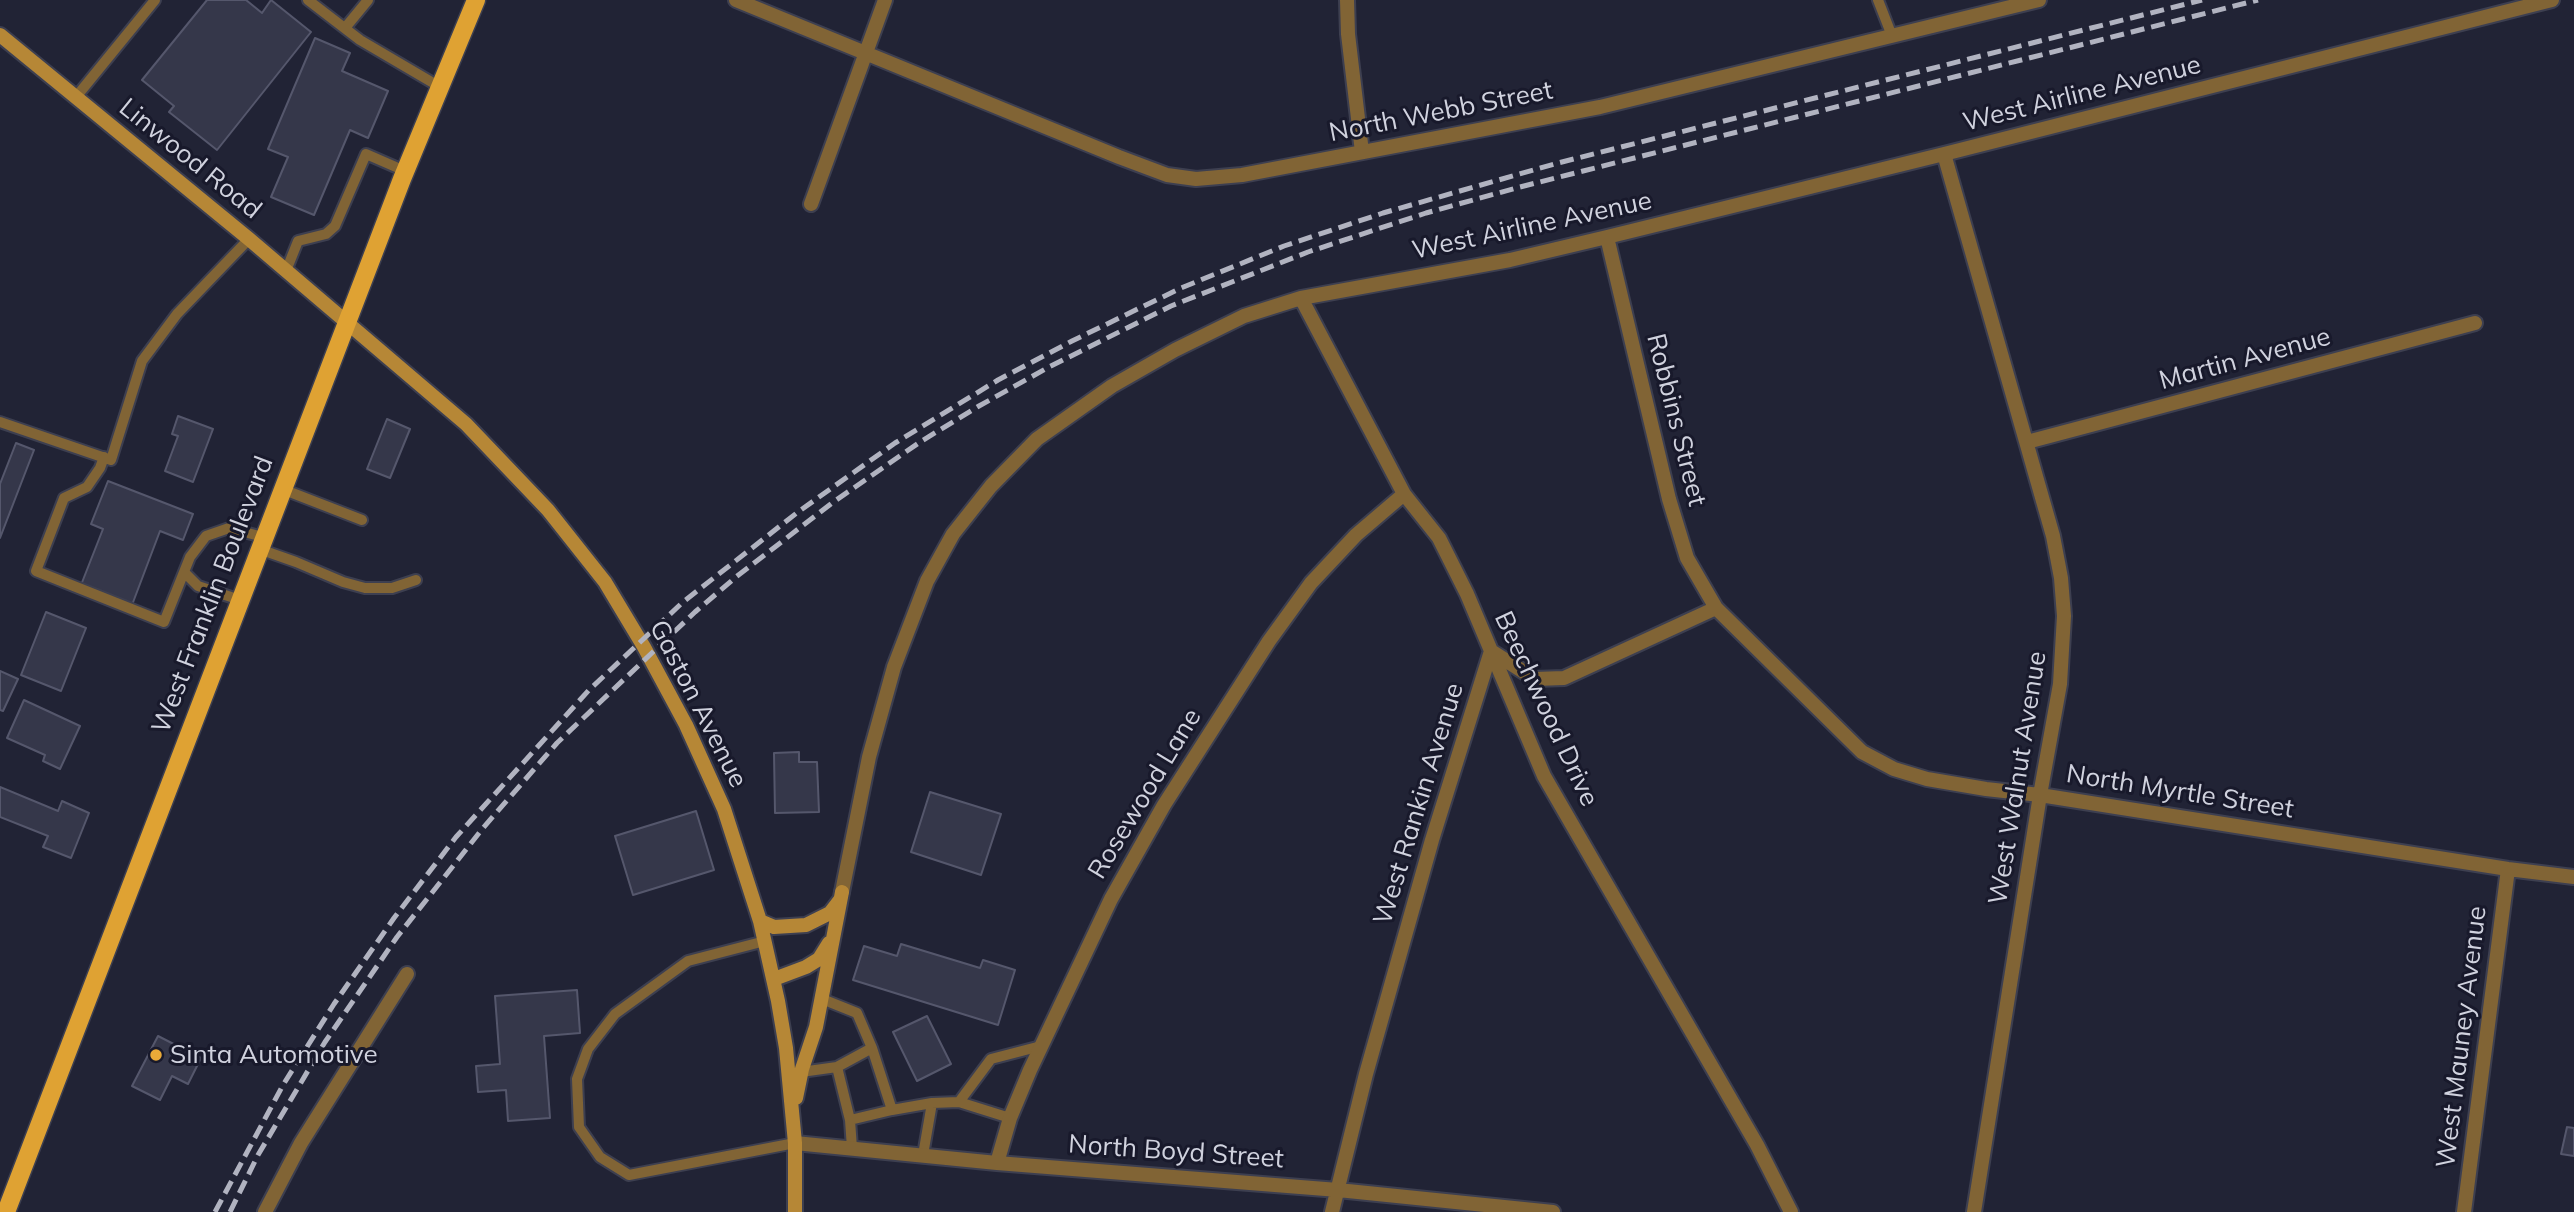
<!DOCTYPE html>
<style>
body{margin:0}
canvas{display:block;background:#212335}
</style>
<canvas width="2574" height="1212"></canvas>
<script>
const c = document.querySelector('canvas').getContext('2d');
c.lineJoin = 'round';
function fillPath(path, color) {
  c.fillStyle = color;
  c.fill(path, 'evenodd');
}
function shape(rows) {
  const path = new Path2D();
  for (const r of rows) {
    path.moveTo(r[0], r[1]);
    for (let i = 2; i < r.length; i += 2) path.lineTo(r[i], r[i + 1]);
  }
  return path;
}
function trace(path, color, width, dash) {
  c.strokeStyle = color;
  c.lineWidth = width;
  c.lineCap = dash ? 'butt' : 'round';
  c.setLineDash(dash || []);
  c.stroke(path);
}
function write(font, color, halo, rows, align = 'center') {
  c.font = font + ' Mulish,sans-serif';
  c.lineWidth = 6;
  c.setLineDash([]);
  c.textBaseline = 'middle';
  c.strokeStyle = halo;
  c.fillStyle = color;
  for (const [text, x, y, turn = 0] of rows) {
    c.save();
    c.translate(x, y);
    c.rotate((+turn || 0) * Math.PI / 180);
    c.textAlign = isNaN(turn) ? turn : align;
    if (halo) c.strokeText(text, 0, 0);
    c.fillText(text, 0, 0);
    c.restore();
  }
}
const building = shape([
 [207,0,246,0,262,13,271,0,311,32,217,150,169,112,174,106,142,80,207,0],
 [315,38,350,53,342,71,388,91,368,138,350,130,314,215,271,197,288,157,268,149,315,38],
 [178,416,213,429,193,482,165,471,178,436,172,434,178,416],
 [387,419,410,429,390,478,367,469,387,419],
 [16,443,34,450,0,538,0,484,16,443],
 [108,481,193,514,183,540,160,531,132,605,81,585,103,529,91,524,108,481],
 [46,612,86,628,61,691,21,675,46,612],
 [0,671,18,679,3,711,0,710,0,671],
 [24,700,80,726,60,769,43,761,45,755,7,738,24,700],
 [799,752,799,762,817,762,819,812,775,813,774,753,799,752],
 [0,787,58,811,62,801,89,813,71,858,43,847,48,836,0,817,0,787],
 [930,792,1001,814,981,875,911,852,930,792],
 [696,811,714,870,633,895,615,836,696,811],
 [901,944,980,968,983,960,1015,970,998,1025,853,980,864,946,897,956,901,944],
 [577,990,580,1033,544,1036,550,1118,508,1121,506,1090,478,1092,476,1066,500,1064,495,996,577,990],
 [927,1016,951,1064,917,1081,893,1032,927,1016],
 [158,1036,201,1058,188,1084,172,1076,160,1100,132,1086,158,1036],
 [2567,1127,2574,1128,2574,1156,2561,1154,2567,1127]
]);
fillPath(building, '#35374a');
trace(building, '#55576c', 2);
const service = shape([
 [308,0,360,40,440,87],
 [1878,0,1892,36],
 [345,28,368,0],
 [76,97,155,0],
 [286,271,298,241,326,234,335,226,366,154,405,171],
 [0,422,111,460,142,361,177,314,249,239],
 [104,457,100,468,87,487,64,498,36,571,164,622,184,572],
 [282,489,362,520],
 [259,549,296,562,343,582,365,588,392,588,416,580],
 [240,600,198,586,184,572,190,557,206,536,229,528,263,537],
 [765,941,688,961,615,1014,588,1049,577,1079,579,1127,600,1157,629,1175,795,1143],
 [822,999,857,1013,872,1048,892,1110,932,1103,923,1155],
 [872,1048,837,1067,850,1120,892,1110],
 [801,1072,837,1067],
 [959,1102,991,1059,1041,1046],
 [932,1103,959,1102,1010,1118],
 [850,1120,852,1148]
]);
const minor = shape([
 [736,0,1119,157,1167,175,1196,179,1242,175,1600,107,2039,0],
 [1347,0,1348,34,1362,152],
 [1944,154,2053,536,2061,578,2064,616,2060,684,2040,795,1974,1212],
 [811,204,885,0],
 [1607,237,1669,499,1687,558,1716,608,1862,752,1894,769,1927,779,1986,789,2040,795,2508,869,2574,877],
 [1301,298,1404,494,1439,538,1467,594,1544,776,1757,1145,1791,1212],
 [2027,442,2475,323],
 [842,892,869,757,894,667,927,581,953,534,991,486,1037,439,1112,386,1175,350,1244,316,1301,298,1510,260,1607,237,1944,154,2552,0],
 [795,1143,997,1163,1338,1190,1553,1212],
 [997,1163,1010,1118,1030,1070,1111,899,1164,805,1269,641,1311,583,1356,535,1404,494],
 [265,1212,301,1143,407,974],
 [1332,1212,1366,1074,1432,840,1491,651,1535,679,1564,678,1716,608],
 [2464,1212,2508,869]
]);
const secondary = shape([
 [0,35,249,239,466,424,548,510,605,582,644,647,686,725,724,809,760,921,778,1001,786,1048,795,1143,795,1212],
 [760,921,774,927,806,925,830,913,840,900],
 [774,979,806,967,819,959,829,943],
 [796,1098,802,1069,816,1027,842,892]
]);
const primary = shape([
 [6,1212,402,179,476,0]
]);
trace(service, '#3d3f50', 14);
trace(minor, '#3d3f50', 18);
trace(secondary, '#3d3f50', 18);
trace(primary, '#3d3f50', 21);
trace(service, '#816435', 10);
trace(minor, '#816435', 14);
trace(secondary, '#b68736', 14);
trace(primary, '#dfa233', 18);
trace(shape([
 [215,1212,283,1085,334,1004,394,918,456,837,589,690,683,602,798,512,895,443,998,380,1072,341,1181,288,1284,246,1383,213,1558,163,2202,0],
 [230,1212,258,1155,325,1042,397,937,483,828,557,743,695,612,736,577,832,503,920,442,979,406,1049,367,1171,306,1308,252,1426,213,1520,187,2258,0]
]), '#b1b3c0', 5, [14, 7]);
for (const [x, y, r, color] of [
 [156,1055,7,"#eaaa38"]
]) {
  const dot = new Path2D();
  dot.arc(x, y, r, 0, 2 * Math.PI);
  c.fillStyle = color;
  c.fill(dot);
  trace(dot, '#18192b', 2.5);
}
write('26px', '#d0d2de', '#18192b', [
 ["West Airline Avenue",2082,94,-14],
 ["North Webb Street",1441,112,-11],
 ["Linwood Road",190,159,39],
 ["West Airline Avenue",1532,226,-12],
 ["Martin Avenue",2245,359,-15],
 ["Robbins Street",1676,420,76],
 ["West Franklin Boulevard",213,595,-69],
 ["Gaston Avenue",698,704,63],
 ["Beechwood Drive",1546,709,65],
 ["West Walnut Avenue",2018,778,-81],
 ["North Myrtle Street",2180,792,9],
 ["Rosewood Lane",1145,794,-59],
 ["West Rankin Avenue",1419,804,-73],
 ["West Mauney Avenue",2462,1037,-83],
 ["North Boyd Street",1176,1152,4]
]);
write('26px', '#d0d2de', '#18192b', [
 ["Sinta Automotive",170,1055]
], 'left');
</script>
